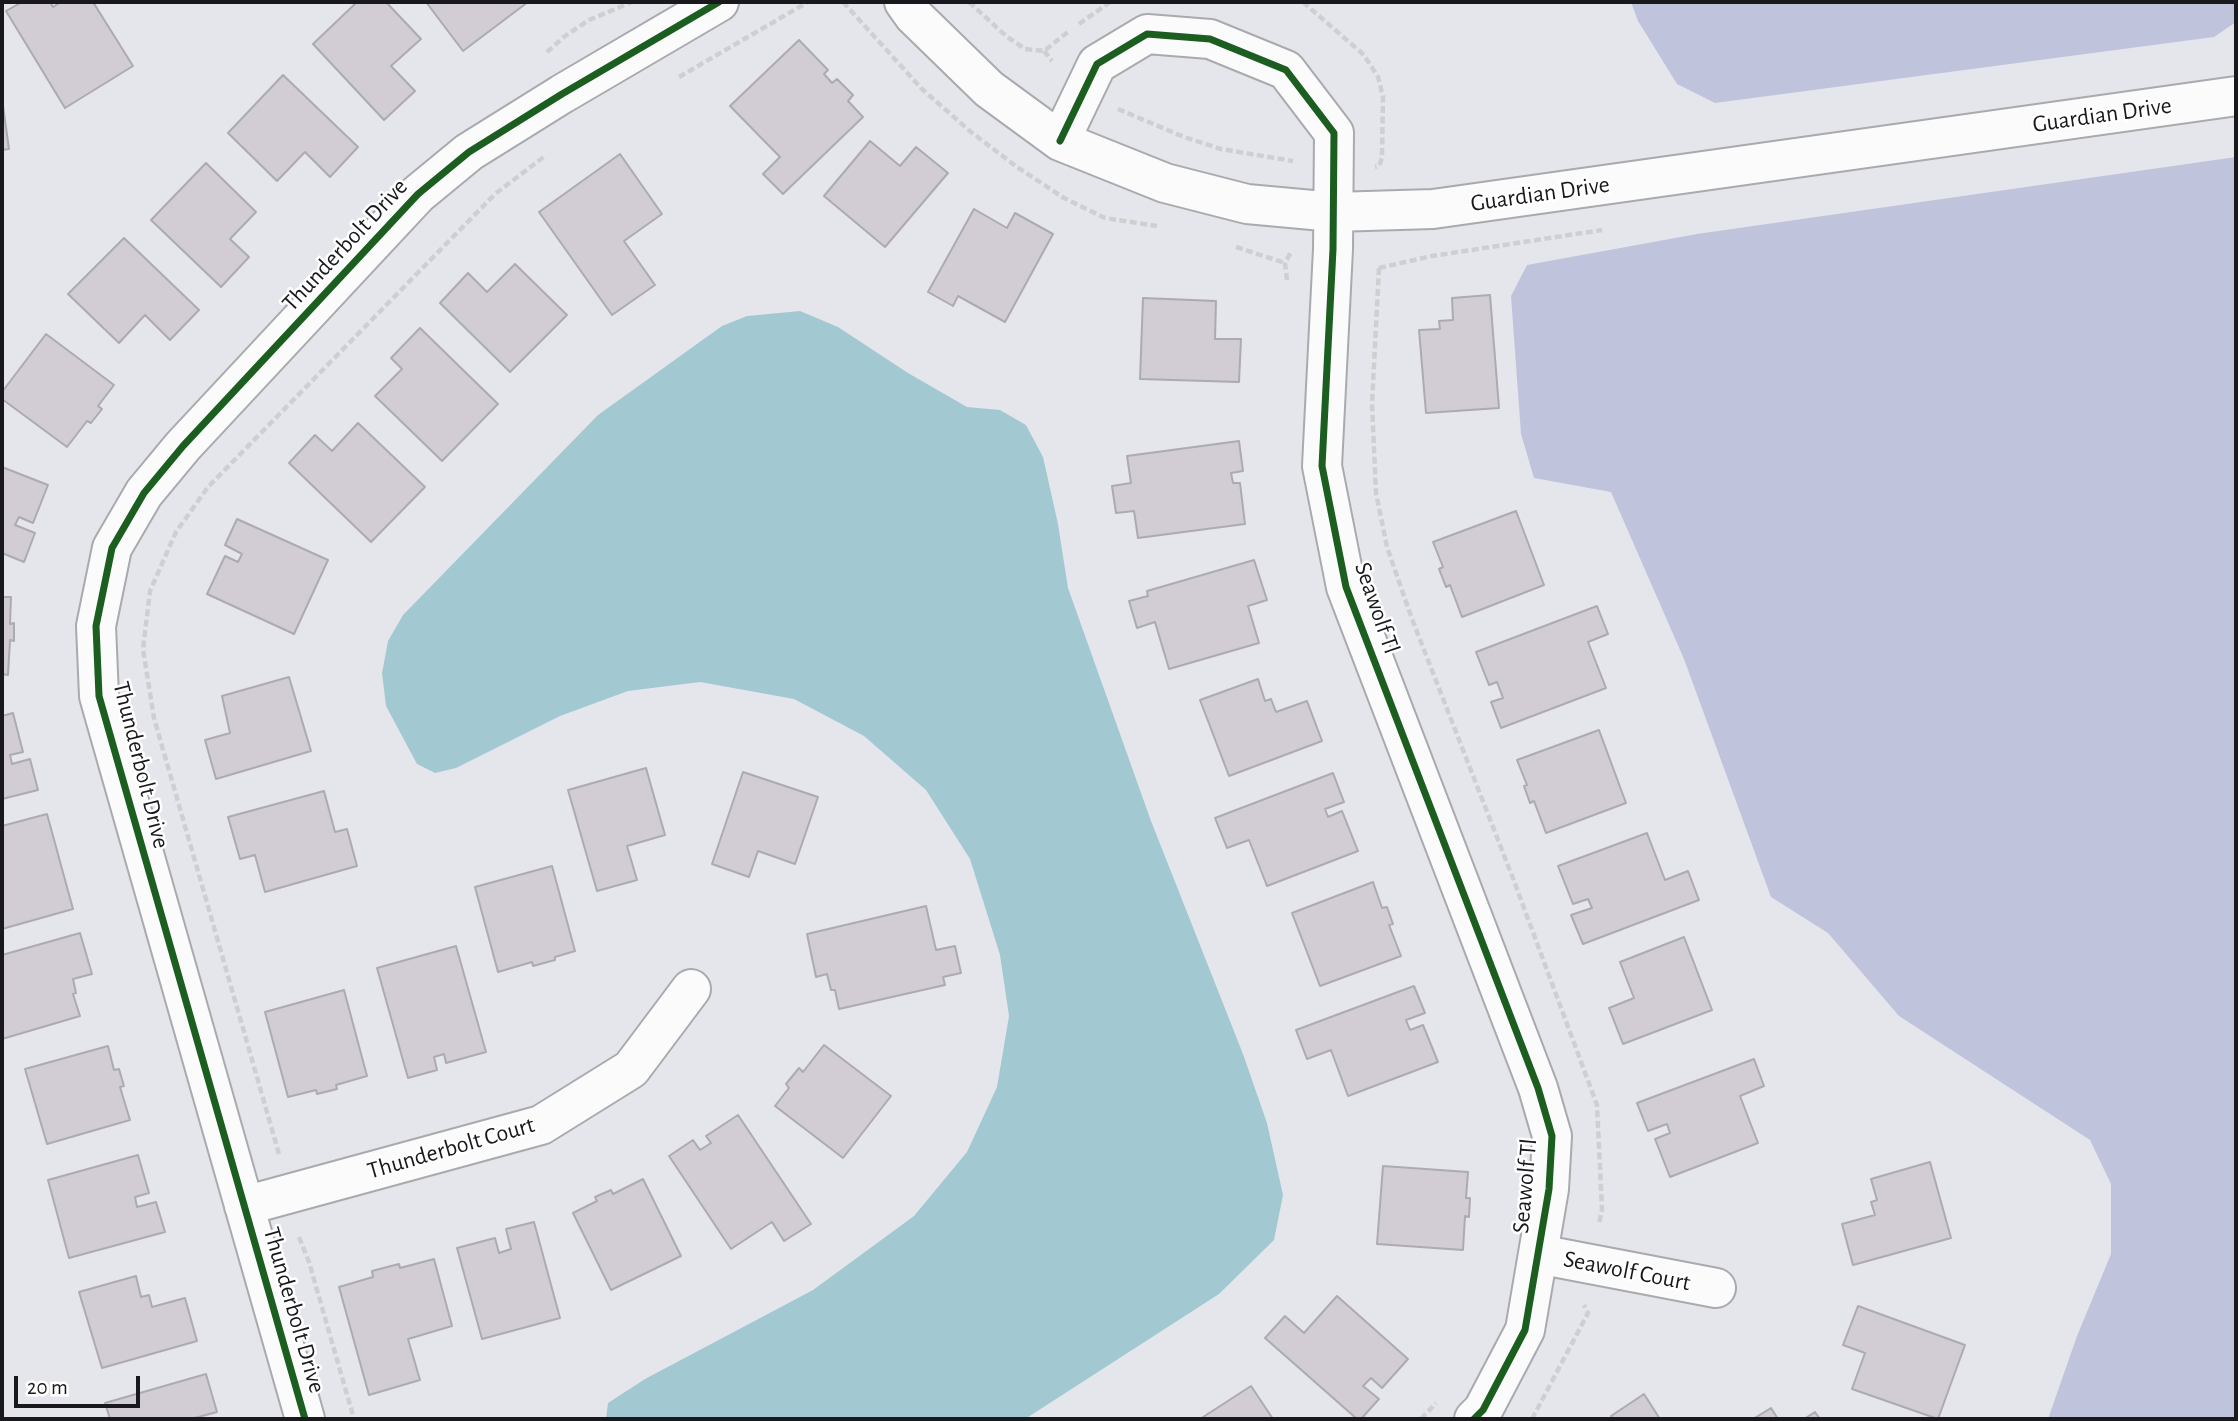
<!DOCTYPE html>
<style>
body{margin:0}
#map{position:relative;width:2238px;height:1421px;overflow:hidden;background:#e5e6ec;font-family:"Alegreya Sans",sans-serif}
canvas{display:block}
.frame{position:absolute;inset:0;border:4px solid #19191d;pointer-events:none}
.scale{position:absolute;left:14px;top:1376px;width:126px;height:32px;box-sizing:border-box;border:4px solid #19191d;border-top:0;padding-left:9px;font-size:21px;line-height:24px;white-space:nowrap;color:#19191d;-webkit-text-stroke:5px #fff;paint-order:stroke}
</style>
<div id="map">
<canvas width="2238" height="1421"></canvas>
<div class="frame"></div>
<div class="scale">20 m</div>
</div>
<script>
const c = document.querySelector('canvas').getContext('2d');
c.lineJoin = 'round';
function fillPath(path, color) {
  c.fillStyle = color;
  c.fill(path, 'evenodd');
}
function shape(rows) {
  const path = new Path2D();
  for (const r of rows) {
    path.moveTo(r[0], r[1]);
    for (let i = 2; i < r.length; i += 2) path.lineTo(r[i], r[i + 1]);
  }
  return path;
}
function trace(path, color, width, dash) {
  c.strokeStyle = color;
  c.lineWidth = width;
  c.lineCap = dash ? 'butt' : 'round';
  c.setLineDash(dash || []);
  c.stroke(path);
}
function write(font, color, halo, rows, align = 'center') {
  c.font = font + ' "Alegreya Sans",sans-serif';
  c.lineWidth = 5;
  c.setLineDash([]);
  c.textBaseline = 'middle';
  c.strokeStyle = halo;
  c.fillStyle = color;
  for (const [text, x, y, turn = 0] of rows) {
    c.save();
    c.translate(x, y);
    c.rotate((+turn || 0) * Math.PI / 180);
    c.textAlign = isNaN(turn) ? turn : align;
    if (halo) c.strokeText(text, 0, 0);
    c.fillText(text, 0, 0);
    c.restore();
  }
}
fillPath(shape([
 [1631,2,2236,2,2236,22,2214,37,1715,103,1677,84,1638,21],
 [2236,157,2236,1419,2048,1419,2077,1336,2111,1254,2111,1184,2090,1140,1899,1016,1828,933,1771,897,1684,659,1611,492,1534,478,1521,434,1511,296,1527,265,1697,234]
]), '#c0c3dc');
fillPath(shape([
 [800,311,838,327,908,373,967,407,1000,410,1026,425,1043,457,1058,524,1068,588,1151,821,1243,1054,1267,1123,1283,1195,1274,1240,1219,1294,1025,1419,606,1419,608,1403,645,1379,813,1290,914,1216,967,1152,997,1087,1009,1016,1000,955,970,859,926,790,864,736,794,699,700,682,628,691,560,716,456,768,435,773,417,764,386,706,382,673,388,641,403,615,598,415,722,326,747,316]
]), '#a2c9d1');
const building = shape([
 [22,2,50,2,53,7,61,2,93,2,133,66,65,108,6,11,22,2],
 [357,2,386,2,421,39,391,66,415,91,384,120,313,44,357,2],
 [426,2,528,2,463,51,426,2],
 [799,40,828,70,824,74,832,83,837,79,853,95,848,101,863,117,783,194,763,174,780,157,730,106,799,40],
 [283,75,358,147,330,177,305,152,277,181,228,133,283,75],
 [2,99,9,149,2,150,2,99],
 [870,141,900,166,916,147,948,173,885,247,824,196,870,141],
 [620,154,662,214,624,241,655,285,612,315,539,212,620,154],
 [206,163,256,212,230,239,249,257,221,287,151,220,206,163],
 [974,209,1007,228,1015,213,1053,234,1005,322,958,296,953,306,928,292,974,209],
 [124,238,199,310,170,340,145,315,119,343,68,294,124,238],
 [515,264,567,315,510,372,440,303,468,273,487,292,515,264],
 [1490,295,1499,408,1426,413,1419,330,1440,329,1439,321,1453,320,1452,298,1490,295],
 [1143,298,1216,301,1215,339,1241,339,1239,382,1140,379,1143,298],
 [420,328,498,404,442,461,375,396,402,369,391,358,420,328],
 [46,334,114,385,98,406,102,409,91,423,87,421,67,447,2,399,2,392,46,334],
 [358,423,425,487,371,542,289,463,315,435,332,451,358,423],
 [1239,441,1243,471,1231,473,1233,483,1240,483,1245,524,1138,538,1134,511,1116,513,1112,486,1131,483,1127,456,1239,441],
 [2,467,48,485,33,523,19,517,15,525,35,533,24,562,2,553,2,467],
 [1516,511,1544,585,1462,617,1450,585,1446,587,1439,569,1443,567,1433,542,1516,511],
 [237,519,328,560,294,634,207,594,225,556,238,562,242,554,225,545,237,519],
 [1254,560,1267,600,1248,606,1259,643,1169,669,1155,622,1137,628,1129,601,1148,596,1147,591,1254,560],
 [2,597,11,597,10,624,14,623,14,641,10,640,8,675,2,674,2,597],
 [1597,606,1608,634,1588,642,1606,688,1501,728,1491,702,1503,698,1497,682,1489,685,1476,652,1597,606],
 [289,677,311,751,216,779,205,740,230,733,222,696,289,677],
 [1258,679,1265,701,1271,699,1276,712,1307,701,1322,741,1229,776,1200,700,1258,679],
 [13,713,23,752,10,755,12,764,30,759,38,790,2,799,2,716,13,713],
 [1599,730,1626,803,1546,833,1534,801,1530,803,1524,786,1527,785,1517,760,1599,730],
 [646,768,665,835,627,846,637,880,597,891,568,790,646,768],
 [743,772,818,797,795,864,758,851,749,877,712,864,743,772],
 [1333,773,1344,802,1325,809,1328,817,1342,811,1358,851,1267,886,1249,840,1227,848,1215,818,1333,773],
 [324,791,335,832,347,829,357,866,265,892,255,855,240,859,228,817,324,791],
 [47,814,73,909,2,929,2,826,47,814],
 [1647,833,1665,880,1688,871,1699,900,1583,944,1571,915,1592,908,1588,899,1573,904,1558,866,1647,833],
 [552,866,575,951,555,957,555,960,533,966,532,962,498,972,475,887,552,866],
 [1373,882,1382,908,1387,907,1393,924,1389,925,1401,956,1320,986,1292,913,1373,882],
 [926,906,936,950,955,946,961,973,943,977,945,985,839,1009,835,990,831,990,827,974,816,977,807,934,926,906],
 [80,933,92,974,73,979,76,993,73,994,80,1016,2,1039,2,955,80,933],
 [1684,937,1712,1010,1623,1044,1609,1008,1634,998,1620,962,1684,937],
 [456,946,486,1052,446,1063,444,1054,434,1057,437,1070,408,1078,377,968,456,946],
 [1414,986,1425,1013,1406,1020,1410,1030,1423,1025,1438,1062,1348,1096,1331,1050,1307,1059,1296,1030,1414,986],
 [344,990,367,1076,336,1085,337,1089,317,1094,316,1090,288,1097,265,1012,344,990],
 [824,1045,891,1096,843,1158,775,1106,789,1088,786,1084,799,1068,803,1072,824,1045],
 [108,1046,114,1070,119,1069,124,1086,120,1087,130,1120,47,1144,25,1069,108,1046],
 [1754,1059,1764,1086,1740,1096,1758,1143,1670,1177,1655,1139,1670,1133,1667,1124,1648,1131,1637,1103,1754,1059],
 [738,1115,811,1224,784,1241,772,1222,731,1249,669,1156,693,1140,700,1150,711,1143,706,1136,738,1115],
 [138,1155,149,1193,135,1197,137,1207,156,1202,165,1232,69,1258,48,1180,138,1155],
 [1930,1162,1951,1238,1853,1265,1842,1224,1875,1215,1871,1202,1877,1200,1871,1179,1930,1162],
 [1383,1166,1468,1172,1466,1198,1470,1198,1469,1217,1465,1216,1463,1250,1377,1244,1383,1166],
 [643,1179,681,1256,611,1290,573,1213,597,1201,595,1197,611,1190,613,1194,643,1179],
 [534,1222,560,1318,482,1339,457,1248,495,1238,499,1253,511,1249,506,1229,534,1222],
 [434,1259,452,1326,408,1339,420,1380,369,1395,339,1287,373,1277,372,1271,399,1264,400,1268,434,1259],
 [136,1276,141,1297,149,1295,152,1307,185,1298,197,1341,102,1368,79,1292,136,1276],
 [1337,1296,1408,1359,1382,1388,1371,1378,1363,1386,1379,1399,1361,1419,1357,1419,1265,1338,1285,1316,1304,1333,1337,1296],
 [1858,1306,1965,1345,1938,1419,1852,1389,1865,1353,1843,1345,1858,1306],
 [206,1374,217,1412,191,1419,110,1419,105,1403,206,1374],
 [1251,1386,1273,1419,1200,1419,1251,1386],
 [1644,1394,1660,1419,1613,1419,1611,1416,1644,1394],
 [1771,1408,1778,1419,1753,1419,1771,1408],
 [1815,1412,1820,1419,1804,1419,1815,1412]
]);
fillPath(building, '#d2ccd5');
trace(building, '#acabaf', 2);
const minor = shape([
 [904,2,914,16,989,89,1060,141,1165,183,1247,204,1334,212,1433,209,2236,96],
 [1060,141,1097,64,1147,34,1210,39,1286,70,1334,133,1333,249,1322,466,1346,587,1538,1088,1552,1136,1549,1189,1525,1330,1483,1410,1474,1419],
 [244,1206,541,1125,631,1069,691,989],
 [1538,1254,1716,1288],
 [305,1419,99,696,96,626,112,548,144,493,183,446,418,194,469,152,562,94,719,2]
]);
trace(minor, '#a9aaae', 42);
trace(shape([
 [843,2,922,89,971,132,1017,167,1064,198,1105,218,1157,226],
 [969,2,1006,36,1025,49,1044,51,1069,31],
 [1303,2,1364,55,1378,77,1383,97,1382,158,1379,166,1375,167],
 [1079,24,1110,2],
 [1044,51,1052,61],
 [547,52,565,36,589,20,632,2],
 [679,77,808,2],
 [1118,109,1184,137,1221,149,1293,161],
 [1236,247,1285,263],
 [1379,268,1372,404,1376,493,1387,547,1412,619,1514,881,1597,1105,1602,1209,1599,1224],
 [1379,268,1432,256,1602,230],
 [1287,280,1285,263,1291,252],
 [279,1154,154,718,143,649,150,591,176,532,208,487,495,194,545,156],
 [299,1237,309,1262,354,1419],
 [1421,1419,1436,1403],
 [1532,1419,1588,1313,1584,1305]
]), '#cfcfd1', 4.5, [7, 3.5]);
trace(minor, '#fbfbfc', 38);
trace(shape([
 [1060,141,1097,64,1147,34,1210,39,1286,70,1334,133,1333,249,1322,466,1346,587,1538,1088,1552,1136,1549,1189,1525,1330,1483,1410,1474,1419],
 [305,1419,99,696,96,626,112,548,144,493,183,446,418,194,469,152,562,94,719,2]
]), '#1b5e20', 7);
write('24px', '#19191d', '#fff', [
 ["Guardian Drive",2102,115,-8],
 ["Guardian Drive",1540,194,-8],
 ["Thunderbolt Drive",345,245,-47],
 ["Seawolf Tl",1377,608,71],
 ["Thunderbolt Drive",141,765,76],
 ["Thunderbolt Court",451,1148,-16],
 ["Seawolf Tl",1525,1186,-85],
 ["Seawolf Court",1627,1271,11],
 ["Thunderbolt Drive",294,1310,74]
]);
</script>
